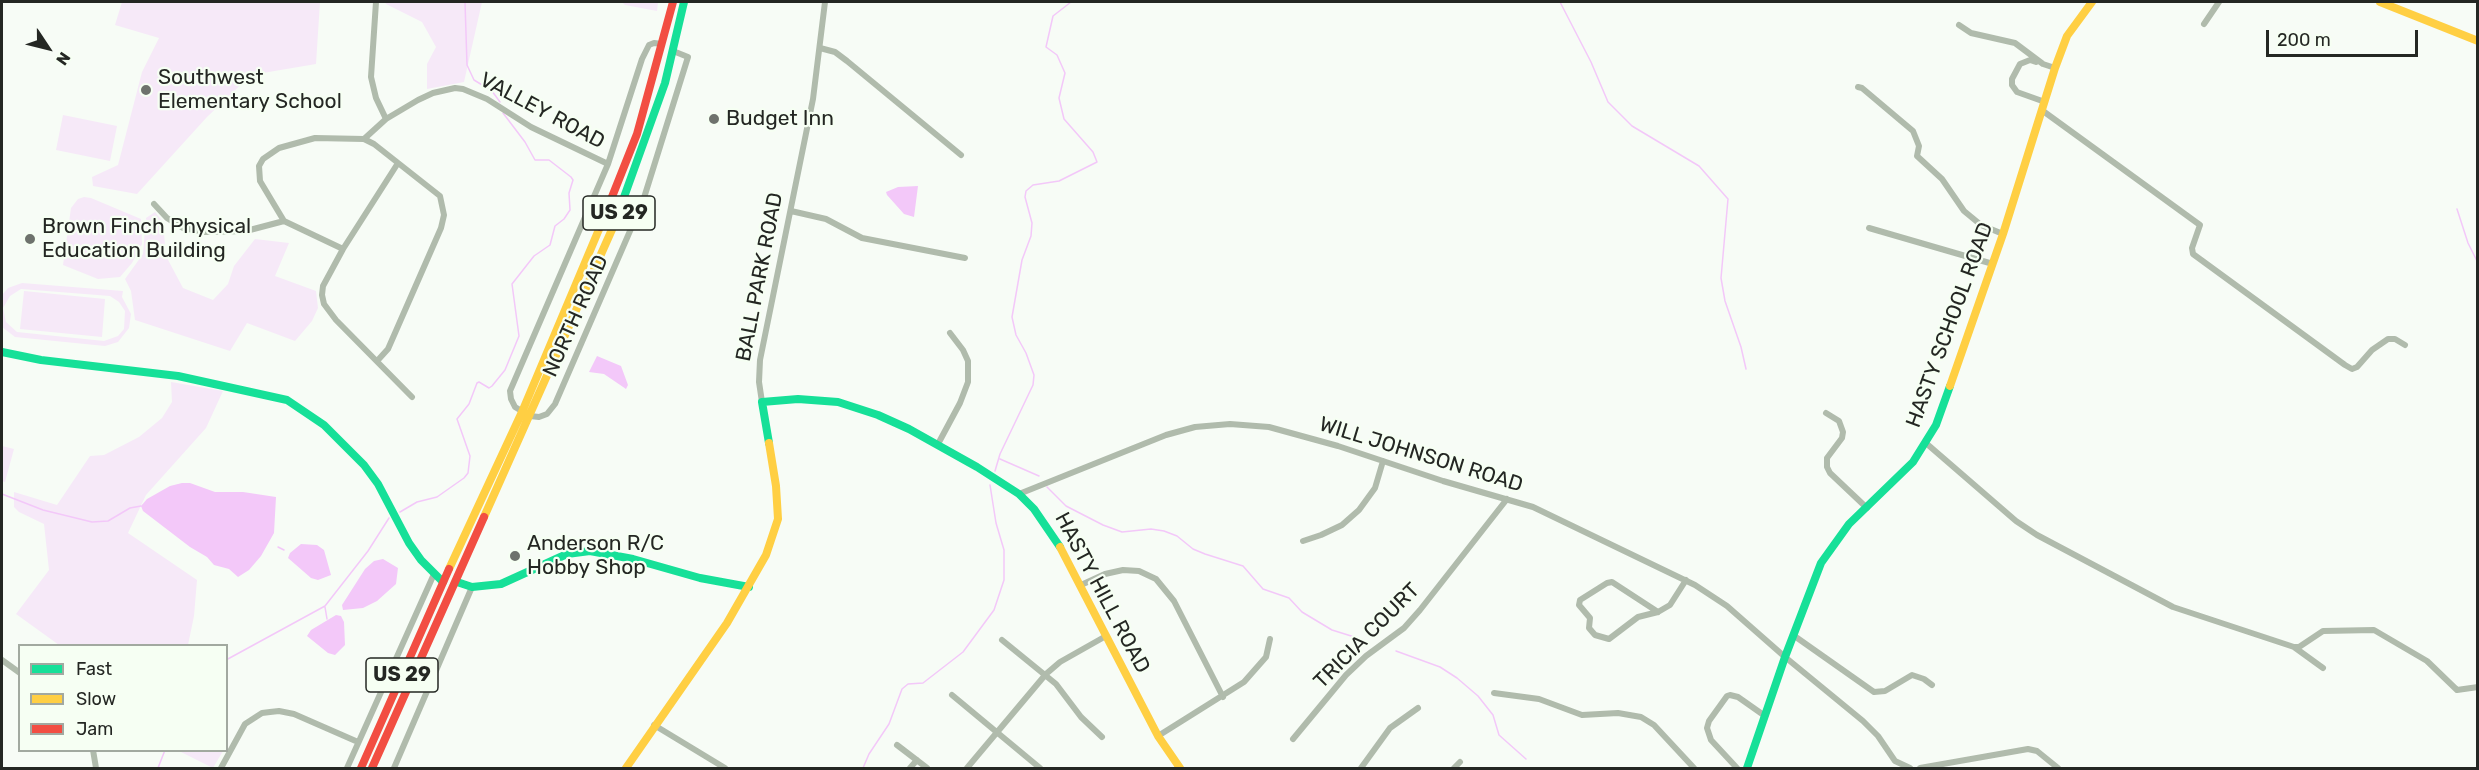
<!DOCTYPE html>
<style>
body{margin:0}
#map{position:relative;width:2479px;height:770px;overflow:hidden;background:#f7fcf6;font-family:Rubik,sans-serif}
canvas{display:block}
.frame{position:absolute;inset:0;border:3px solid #242723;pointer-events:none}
.legend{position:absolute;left:18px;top:644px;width:210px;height:108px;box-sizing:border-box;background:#f6fff3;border:2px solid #a2a9a0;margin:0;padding:8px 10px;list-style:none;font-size:18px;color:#242723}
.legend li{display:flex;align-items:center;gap:12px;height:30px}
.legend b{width:30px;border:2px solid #a2a9a0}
.north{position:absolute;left:18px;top:18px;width:60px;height:60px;-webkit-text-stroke:4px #f6fff3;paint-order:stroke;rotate:125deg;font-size:16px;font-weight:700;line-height:24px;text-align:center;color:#242723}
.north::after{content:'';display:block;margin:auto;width:21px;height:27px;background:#242723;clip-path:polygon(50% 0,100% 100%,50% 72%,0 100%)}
.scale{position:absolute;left:2266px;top:30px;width:152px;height:27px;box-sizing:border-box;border:3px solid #242723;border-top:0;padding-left:8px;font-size:18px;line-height:21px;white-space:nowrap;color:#242723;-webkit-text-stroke:4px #f6fff3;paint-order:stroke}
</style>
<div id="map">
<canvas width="2479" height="770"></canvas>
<div class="frame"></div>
<ul class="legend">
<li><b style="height:8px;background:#16e098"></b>Fast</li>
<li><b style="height:8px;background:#ffcf43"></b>Slow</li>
<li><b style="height:8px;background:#f24e42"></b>Jam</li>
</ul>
<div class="north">N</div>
<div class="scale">200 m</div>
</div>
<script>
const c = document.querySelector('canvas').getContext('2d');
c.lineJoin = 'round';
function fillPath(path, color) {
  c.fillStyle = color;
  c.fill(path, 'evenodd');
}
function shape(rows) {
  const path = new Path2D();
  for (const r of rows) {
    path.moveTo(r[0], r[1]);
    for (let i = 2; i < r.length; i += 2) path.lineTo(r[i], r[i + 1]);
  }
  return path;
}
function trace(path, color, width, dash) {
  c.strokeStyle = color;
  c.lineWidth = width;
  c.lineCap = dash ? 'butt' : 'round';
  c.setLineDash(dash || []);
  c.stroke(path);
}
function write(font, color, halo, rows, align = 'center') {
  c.font = font + ' Rubik,sans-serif';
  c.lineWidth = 4.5;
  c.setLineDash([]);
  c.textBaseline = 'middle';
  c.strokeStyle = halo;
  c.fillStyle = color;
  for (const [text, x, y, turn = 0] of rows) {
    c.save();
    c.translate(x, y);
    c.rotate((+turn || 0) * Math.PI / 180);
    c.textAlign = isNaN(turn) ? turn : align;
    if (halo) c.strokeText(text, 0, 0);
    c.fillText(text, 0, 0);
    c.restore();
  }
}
fillPath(shape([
 [122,2,320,2,316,64,251,75,207,117,137,194,93,186,92,177,118,165,142,72,159,38,115,25],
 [385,2,482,2,464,82,427,89,427,64,436,47,422,22,386,4],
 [622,2,658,2,657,11,625,5],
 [63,115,117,126,110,161,56,150],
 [84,197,91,198,141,219,142,244,132,263,120,277,98,279,63,265,71,208,78,199],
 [155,212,163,222,166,256,183,288,213,300,228,284,234,266,255,239,289,243,275,276,316,291,318,308,312,321,295,341,247,323,230,351,135,320,131,291,125,279,143,254,146,218],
 [22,283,123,291,122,297,131,314,129,328,118,342,105,346,15,337,2,327,2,295,8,288],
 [21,289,110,296,119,302,125,311,124,329,118,336,104,341,17,332,6,322,3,308,10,296],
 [24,291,105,299,102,337,20,329],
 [171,382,223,391,206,428,146,495,128,533,197,580,194,616,188,645,59,645,16,614,49,570,44,524,19,512,14,507,14,492,57,505,90,456,104,455,139,437,162,418,172,402],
 [2,446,14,449,5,482,2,481],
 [179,751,223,751,213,768]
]), '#f6e9f8');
fillPath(shape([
 [918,186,914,217,904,214,887,195,886,192,898,187],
 [597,356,621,366,628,385,626,389,604,374,589,372],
 [182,483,190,483,215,492,243,492,276,497,274,533,261,556,249,570,238,577,229,569,214,565,207,557,190,547,143,511,141,506,147,499,170,486],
 [301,544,317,545,324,550,331,575,318,580,311,578,288,558,290,553],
 [383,559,398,568,396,584,377,601,363,608,343,610,342,605,365,569,374,561],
 [336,615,341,616,344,622,345,645,335,655,328,653,307,636,311,630]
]), '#f3c8f9');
trace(shape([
 [465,2,467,65,474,80,492,91,500,102],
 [1560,2,1591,62,1608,102,1632,126,1699,166,1728,199,1721,278,1725,301,1741,347,1746,369],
 [2457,209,2468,243,2478,263],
 [1000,459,1039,476],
 [995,471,1000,454,1033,385,1034,375,1026,353,1016,335,1012,317,1022,260,1031,236,1032,223,1025,197,1026,191,1033,185,1059,181,1097,162,1093,152,1064,119,1059,98,1065,73,1057,55,1046,47,1053,16,1071,2],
 [1047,487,1066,506,1103,525,1122,532,1151,529,1164,531,1177,536,1193,549,1205,554,1243,566,1263,589,1289,598,1302,612,1332,630,1364,640],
 [2,494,43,510,92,522,108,521,130,508,141,506],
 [400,512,417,502,437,497,464,478,468,473,470,456,457,419,469,404,477,383,479,382,489,388,492,386,505,370,519,336,512,284,534,256,550,245,555,226,564,219,570,210,569,193,573,180,571,177,549,160,535,160,525,142,503,113],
 [278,547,284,550],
 [325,607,327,619],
 [1396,651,1440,667,1457,678,1478,696,1493,715,1499,735,1526,759],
 [226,660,325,606,368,551,389,518],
 [158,768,165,750],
 [863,768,869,754,889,724,902,689,908,684,923,683,963,652,994,610,1004,580,1004,550,996,523,990,485]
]), '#f3c8f9', 1.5);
trace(shape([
 [376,2,371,77,376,98,386,119],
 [2204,24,2219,2],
 [1959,25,1971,33,2015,43,2043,64,2055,68],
 [662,44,654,43,649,45,642,59,608,164,510,391,511,399,515,407,530,416,539,417,547,414,555,404,643,201,688,57,673,51],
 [820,48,835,52,847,61,961,155],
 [2036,62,2030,60,2020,64,2012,79,2012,85,2017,92,2045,102],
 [1858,87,1862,88,1913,131,1919,146,1917,156,1942,179,1964,211,1981,225,2003,234],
 [2043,111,2200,225,2192,248,2193,254,2345,365,2352,369,2357,367,2372,350,2388,339,2395,339,2405,345],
 [364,139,386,119,418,100,433,93,455,88,463,89,487,99,531,127,608,164],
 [398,163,343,249,323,286,322,295,324,304,336,320,412,397],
 [154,204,167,218,183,228,204,232,246,231,284,221],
 [791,211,826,219,862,238,965,258],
 [284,221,260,181,259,166,263,159,279,148,315,138,364,139,374,144,440,196,444,215,441,228,388,349,378,360],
 [284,221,343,249],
 [1869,228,1993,264],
 [762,402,759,382,760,360,813,99,825,2],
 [1826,413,1839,421,1843,432,1842,438,1827,458,1827,467,1830,473,1867,508],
 [938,444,960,403,968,382,968,361,963,350,950,333],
 [1927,444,2016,521,2037,535,2173,607,2294,647,2323,668],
 [1019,494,1166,435,1195,427,1230,424,1269,427,1338,446,1443,481,1533,507,1695,585,1727,606,1785,657,1863,721,1878,736,1895,761,1910,768],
 [1303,541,1321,535,1342,525,1359,510,1375,488,1383,461],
 [1081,585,1105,574,1123,570,1139,571,1156,579,1174,601,1223,697],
 [1658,612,1612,582,1607,583,1580,600,1579,605,1590,618,1589,628,1595,635,1609,639,1638,617,1658,612,1670,605,1686,580],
 [1793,635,1874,692,1885,691,1912,675,1924,679,1932,685],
 [1002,640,1056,684,1081,717,1102,737],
 [2294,647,2299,647,2323,631,2374,630,2427,661,2457,690,2478,687],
 [2,660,20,673],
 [1494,693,1539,699,1582,715,1618,713,1641,717,1654,725,1694,768],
 [952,695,1040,768],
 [654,725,725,768],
 [1158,736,1244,682,1266,657,1270,639],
 [1293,739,1346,675,1366,656,1404,628,1420,610,1507,499],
 [897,745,927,768],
 [93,750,96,768],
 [221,768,245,724,262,713,270,712,279,711,294,714,358,742],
 [347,768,434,574],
 [394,768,472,587],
 [910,768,917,760],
 [967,768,1046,674,1060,662,1106,636],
 [1361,768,1390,728,1418,708],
 [1454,768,1460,762],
 [1737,768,1711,740,1707,728,1709,721,1727,696,1730,695,1738,697,1765,716],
 [1920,768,2028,749,2037,751,2058,768]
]), '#b0bbac', 6);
trace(shape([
 [614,225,665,83,684,2],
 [2,352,41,360,178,376,287,400,324,425,364,465,378,484,409,543,421,560,443,582],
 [769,443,762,402,798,399,838,402,878,415,909,429,977,467,1019,494,1034,509,1060,547],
 [457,582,472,587,501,584,567,554,590,551,633,559,700,578,749,587],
 [1747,768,1785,657,1821,563,1849,524,1913,462,1936,425,1950,386]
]), '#16e098', 8);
trace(shape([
 [2380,2,2478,41],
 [1950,386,2003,234,2055,68,2067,36,2092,2],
 [484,517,614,225],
 [1060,547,1158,736,1180,768],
 [449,569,522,412,600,227],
 [626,768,727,623,766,555,778,519,776,486,769,443]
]), '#ffcf43', 8);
trace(shape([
 [600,227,637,134,673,2],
 [361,768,449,569],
 [372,768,484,517]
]), '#f24e42', 8);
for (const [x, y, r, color] of [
 [146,90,6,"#6e726d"],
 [714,119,6,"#6e726d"],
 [30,239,6,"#6e726d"],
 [515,556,6,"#6e726d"]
]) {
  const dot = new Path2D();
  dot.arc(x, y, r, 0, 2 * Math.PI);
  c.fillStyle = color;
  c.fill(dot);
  trace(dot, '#f6fff3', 2);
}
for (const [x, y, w] of [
 [619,213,72],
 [402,675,72]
]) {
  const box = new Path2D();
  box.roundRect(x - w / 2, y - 17, w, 34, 4.5);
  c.fillStyle = '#f6fff3';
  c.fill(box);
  trace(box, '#242723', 1.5);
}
write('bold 20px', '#242723', null, [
 ["US 29",619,213],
 ["US 29",402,675]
]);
write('21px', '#242723', '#f6fff3', [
 ["Southwest",158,78],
 ["Elementary School",158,102],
 ["Budget Inn",726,119],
 ["Brown Finch Physical",42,227],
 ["Education Building",42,251],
 ["Anderson R/C",527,544],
 ["Hobby Shop",527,568]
], 'left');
write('21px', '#242723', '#f6fff3', [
 ["VALLEY ROAD",542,111,28],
 ["BALL PARK ROAD",760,277,-79],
 ["NORTH ROAD",576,316,-66],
 ["HASTY SCHOOL ROAD",1950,325,-70],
 ["WILL JOHNSON ROAD",1421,455,17],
 ["HASTY HILL ROAD",1102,593,62],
 ["TRICIA COURT",1367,636,-45]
]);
</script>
